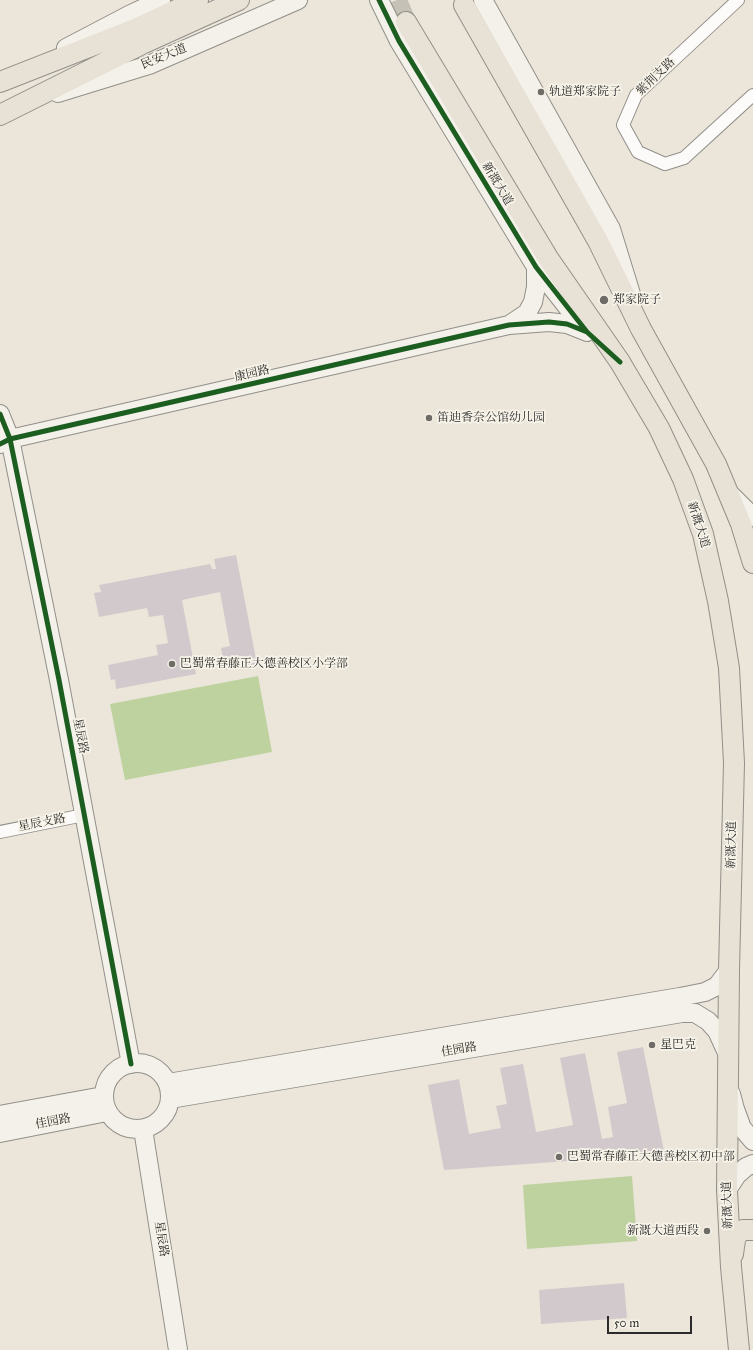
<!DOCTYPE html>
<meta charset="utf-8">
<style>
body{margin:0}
#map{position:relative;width:753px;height:1350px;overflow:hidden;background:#ece6da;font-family:"IM FELL Great Primer",serif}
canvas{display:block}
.scale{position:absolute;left:607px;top:1316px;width:85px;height:18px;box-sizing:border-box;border:2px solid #2b2b2b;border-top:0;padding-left:5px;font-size:12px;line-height:14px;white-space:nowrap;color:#2b2b2b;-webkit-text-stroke:3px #f7f3e8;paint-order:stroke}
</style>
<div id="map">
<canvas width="753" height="1350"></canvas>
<div class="scale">50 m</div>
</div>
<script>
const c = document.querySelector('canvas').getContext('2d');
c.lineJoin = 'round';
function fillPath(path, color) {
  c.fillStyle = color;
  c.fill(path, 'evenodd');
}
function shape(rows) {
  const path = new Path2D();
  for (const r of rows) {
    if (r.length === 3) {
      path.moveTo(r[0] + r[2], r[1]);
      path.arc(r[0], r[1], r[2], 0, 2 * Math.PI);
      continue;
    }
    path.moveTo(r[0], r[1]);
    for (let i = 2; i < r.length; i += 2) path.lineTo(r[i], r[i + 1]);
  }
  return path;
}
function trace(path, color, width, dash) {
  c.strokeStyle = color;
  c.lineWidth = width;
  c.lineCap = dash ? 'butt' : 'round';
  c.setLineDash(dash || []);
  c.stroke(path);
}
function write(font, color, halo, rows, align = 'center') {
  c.font = font + ' "IM FELL Great Primer","Noto Serif SC",serif';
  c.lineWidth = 3.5;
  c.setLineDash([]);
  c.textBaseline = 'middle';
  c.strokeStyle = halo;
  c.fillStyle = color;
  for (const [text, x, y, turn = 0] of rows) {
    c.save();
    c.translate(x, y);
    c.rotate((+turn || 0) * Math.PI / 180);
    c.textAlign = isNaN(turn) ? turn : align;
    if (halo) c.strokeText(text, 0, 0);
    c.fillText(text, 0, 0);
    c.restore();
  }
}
fillPath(shape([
 [258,676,272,752,125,780,110,704],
 [632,1176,637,1241,527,1249,523,1185]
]), '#bed29f');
fillPath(shape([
 [236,555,257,664,225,670,221,648,230,646,220,592,182,600,196,674,116,689,115,679,111,680,108,665,158,655,156,645,168,643,163,615,149,617,147,608,99,617,94,593,101,592,99,585,210,564,212,569,216,569,214,559],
 [643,1047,664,1151,637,1156,444,1170,428,1085,459,1079,469,1134,501,1128,496,1106,507,1104,500,1068,523,1064,536,1132,573,1125,560,1058,585,1053,602,1139,613,1137,608,1107,627,1103,617,1052],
 [624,1283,627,1318,541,1324,539,1290]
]), '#d2c9cc');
trace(shape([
 [397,0,406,22]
]), '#c5c1b7', 20, [20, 10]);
const street = shape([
 [738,0,636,95,623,125,638,152,665,164,684,158,753,95],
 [0,832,84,815]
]);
const secondary = shape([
 [379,0,399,41,536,267,586,331],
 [483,0,611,229,631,294],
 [66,48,129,15,161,0],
 [58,93,149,65,298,0],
 [509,325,527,313,533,302,536,287,536,267],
 [0,414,10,439,59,680,131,1064],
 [0,444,10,439,509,325,549,322,567,324,587,332],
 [728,492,753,517],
 [137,1096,33],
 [168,1083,680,997,705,992,717,986,729,970],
 [731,1094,735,1109,742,1128,753,1141],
 [170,1099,682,1013,695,1013,708,1021,717,1031,728,1055],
 [0,1115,103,1096],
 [143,1129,178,1350],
 [0,1133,107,1112],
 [727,1190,737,1175,746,1167,753,1164]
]);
const primary = shape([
 [464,5,598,241,641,329,716,464,741,524,753,563],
 [406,22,548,258,620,362,659,428,683,479,703,534,718,601,729,668,734,763,729,970,727,1190,731,1267,739,1350],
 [0,82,135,29,198,0],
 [0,115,142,44,239,0],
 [733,1254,735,1240,738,1233,743,1230,753,1230]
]);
trace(street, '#918f89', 14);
trace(secondary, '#918f89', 20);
trace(primary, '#918f89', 22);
trace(street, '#fcfbf9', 12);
trace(secondary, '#f4f1eb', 18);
trace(primary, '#e8e2d6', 20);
trace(shape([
 [379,0,399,41,536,267,587,332,620,362],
 [0,414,10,439,59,680,131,1064],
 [0,444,10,439,509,325,549,322,567,324,587,332]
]), '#1b5e20', 5);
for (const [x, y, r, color] of [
 [541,92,4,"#6f6c68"],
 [604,300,5,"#6f6c68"],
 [429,418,4,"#6f6c68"],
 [172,664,4,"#6f6c68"],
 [652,1045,4,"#6f6c68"],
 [559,1157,4,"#6f6c68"],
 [707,1231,4,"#6f6c68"]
]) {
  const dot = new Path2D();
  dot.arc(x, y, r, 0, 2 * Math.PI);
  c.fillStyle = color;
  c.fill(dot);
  trace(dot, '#f7f3e8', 1.5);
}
write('12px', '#2b2b2b', '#f7f3e8', [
 ["民安大道",164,57,-22],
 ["紫荆支路",656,77,-44],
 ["新溉大道",497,184,59],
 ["康园路",252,374,-13],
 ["新溉大道",698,525,72],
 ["星辰路",80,736,79],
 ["星辰支路",42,823,-11],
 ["新溉大道",732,845,-89],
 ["佳园路",459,1050,-10],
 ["佳园路",53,1122,-11],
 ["新溉大道",728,1205,-92],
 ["星辰路",161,1239,81]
]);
write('12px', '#2b2b2b', '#f7f3e8', [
 ["轨道郑家院子",549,92],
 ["郑家院子",613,300],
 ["笛迪香奈公馆幼儿园",437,418],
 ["巴蜀常春藤正大德善校区小学部",180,664],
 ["星巴克",660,1045],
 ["巴蜀常春藤正大德善校区初中部",567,1157],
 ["新溉大道西段",699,1231,"right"]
], 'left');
</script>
